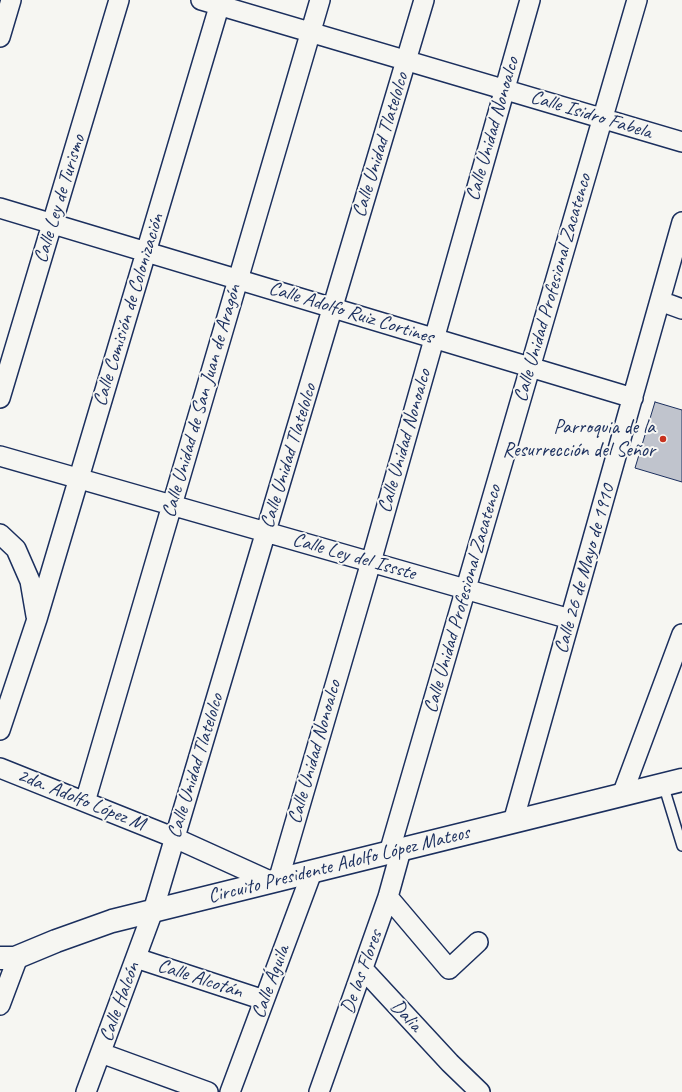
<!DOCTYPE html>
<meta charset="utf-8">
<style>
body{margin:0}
canvas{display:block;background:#f6f6f2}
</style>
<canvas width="682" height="1092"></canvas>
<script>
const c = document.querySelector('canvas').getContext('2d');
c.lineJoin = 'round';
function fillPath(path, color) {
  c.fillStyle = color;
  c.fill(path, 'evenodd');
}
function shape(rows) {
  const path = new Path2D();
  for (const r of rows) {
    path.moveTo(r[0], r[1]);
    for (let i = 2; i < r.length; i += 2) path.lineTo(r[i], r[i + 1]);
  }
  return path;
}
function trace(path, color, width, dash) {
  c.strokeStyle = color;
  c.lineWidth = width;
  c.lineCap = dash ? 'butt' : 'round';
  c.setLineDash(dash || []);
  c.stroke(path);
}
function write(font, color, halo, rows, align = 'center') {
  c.font = font + ' Caveat,sans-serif';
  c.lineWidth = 4;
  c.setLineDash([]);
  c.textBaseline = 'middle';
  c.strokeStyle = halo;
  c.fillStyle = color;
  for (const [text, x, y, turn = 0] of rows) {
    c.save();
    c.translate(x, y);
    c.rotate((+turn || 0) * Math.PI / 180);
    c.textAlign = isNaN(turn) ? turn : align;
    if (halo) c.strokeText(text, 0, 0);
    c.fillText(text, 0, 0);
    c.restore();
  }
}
const building = shape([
 [655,402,682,410,682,482,635,468,655,402]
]);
fillPath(building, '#c0c4cd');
trace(building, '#1b2f5e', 1);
const lane = shape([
 [663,784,682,846]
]);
const street = shape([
 [201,0,682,142],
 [0,37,11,0],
 [0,208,633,398],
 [660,301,682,309],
 [0,398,119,0],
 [0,456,570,619],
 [0,534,16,549,30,581,36,616],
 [0,730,37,619,221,0],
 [0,768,175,838,272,882],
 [622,795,682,634],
 [85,802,320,0],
 [513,822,682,222],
 [389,853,637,0],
 [278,881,371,562,530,0],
 [388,897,449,969,478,942],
 [136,958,264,1000],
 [363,969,450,1063,480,1092],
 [0,1005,18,957],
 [101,1053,208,1092],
 [86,1092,153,911,424,0],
 [230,1092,312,872],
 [319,1092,388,897,401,850]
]);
const secondary = shape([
 [0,958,15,958,56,941,112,921,682,780]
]);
trace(lane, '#1b2f5e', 12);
trace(street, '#1b2f5e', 22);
trace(secondary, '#1b2f5e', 25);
trace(lane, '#f6f6f2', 9);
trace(street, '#f6f6f2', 19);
trace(secondary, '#f6f6f2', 22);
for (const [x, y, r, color] of [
 [663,439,4,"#c8321e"]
]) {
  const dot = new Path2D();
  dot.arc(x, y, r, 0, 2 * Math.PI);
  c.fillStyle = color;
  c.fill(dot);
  trace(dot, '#f6f6f2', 1.5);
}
write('20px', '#1b2f5e', '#f6f6f2', [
 ["Calle Isidro Fabela",591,115,17],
 ["Calle Unidad Nonoalco",493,129,-74],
 ["Calle Unidad Tlatelolco",381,145,-73],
 ["Calle Ley de Turismo",60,199,-73],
 ["Calle Unidad Profesional Zacatenco",553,288,-74],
 ["Calle Comisión de Colonización",129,310,-73],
 ["Calle Adolfo Ruiz Cortines",351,313,17],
 ["Calle Unidad de San Juan de Aragón",202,401,-74],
 ["Calle Unidad Nonoalco",405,441,-74],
 ["Calle Unidad Tlatelolco",289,456,-73],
 ["Calle Ley del Issste",354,557,16],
 ["Calle 26 de Mayo de 1910",585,569,-74],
 ["Calle Unidad Profesional Zacatenco",463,599,-74],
 ["Calle Unidad Nonoalco",315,752,-74],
 ["Calle Unidad Tlatelolco",196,766,-73],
 ["2da. Adolfo López M",81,800,22],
 ["Circuito Presidente Adolfo López Mateos",339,865,-14],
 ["De las Flores",362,972,-70],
 ["Calle Alcotán",200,979,18],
 ["Calle Águila",271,982,-70],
 ["Calle Halcón",120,1002,-70],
 ["Dalia",406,1016,47]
]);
write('20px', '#1b2f5e', '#f6f6f2', [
 ["Parroquia de la",655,428],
 ["Resurrección del Señor",655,451]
], 'right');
</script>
